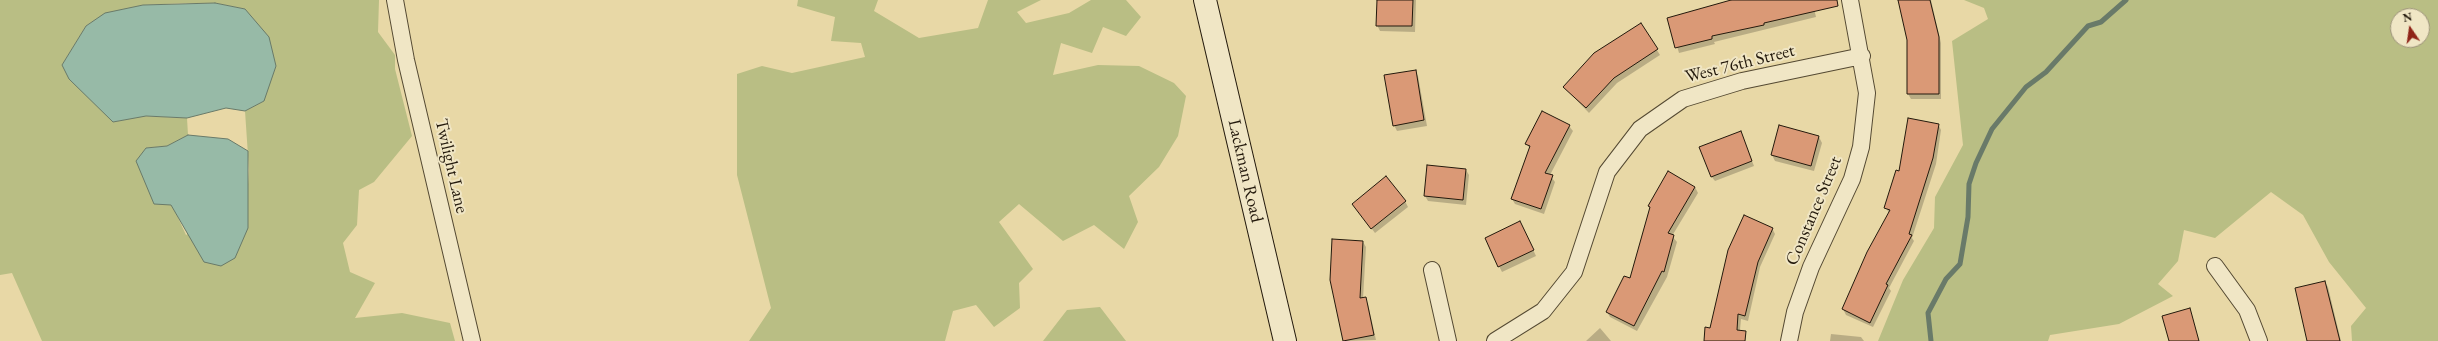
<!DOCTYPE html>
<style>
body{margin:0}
#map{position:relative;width:2438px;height:341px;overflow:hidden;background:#e8d8a6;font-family:"EB Garamond",serif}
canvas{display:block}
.north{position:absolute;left:2390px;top:8px;width:40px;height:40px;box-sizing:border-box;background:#f0e6c5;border:1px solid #9e947b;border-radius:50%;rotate:347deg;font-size:11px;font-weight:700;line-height:16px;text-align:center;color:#23190c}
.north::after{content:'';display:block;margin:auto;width:14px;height:18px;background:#8f2418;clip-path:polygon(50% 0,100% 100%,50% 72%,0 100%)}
</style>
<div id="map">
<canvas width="2438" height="341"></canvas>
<div class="north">N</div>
</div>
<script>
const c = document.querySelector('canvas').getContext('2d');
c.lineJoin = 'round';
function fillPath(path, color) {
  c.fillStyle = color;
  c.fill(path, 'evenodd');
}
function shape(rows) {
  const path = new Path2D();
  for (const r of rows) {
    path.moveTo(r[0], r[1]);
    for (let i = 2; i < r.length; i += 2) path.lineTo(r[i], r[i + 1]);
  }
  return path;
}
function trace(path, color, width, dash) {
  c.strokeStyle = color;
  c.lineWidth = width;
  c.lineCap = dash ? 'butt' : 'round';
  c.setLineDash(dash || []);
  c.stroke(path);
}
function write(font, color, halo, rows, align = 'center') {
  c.font = font + ' "EB Garamond",serif';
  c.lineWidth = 4;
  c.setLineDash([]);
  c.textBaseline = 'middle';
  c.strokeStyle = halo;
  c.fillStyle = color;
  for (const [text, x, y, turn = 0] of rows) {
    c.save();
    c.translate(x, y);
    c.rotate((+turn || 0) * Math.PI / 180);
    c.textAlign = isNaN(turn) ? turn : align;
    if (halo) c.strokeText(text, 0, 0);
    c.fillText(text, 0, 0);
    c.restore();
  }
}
fillPath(shape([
 [0,0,379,0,378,32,395,55,395,69,412,136,374,182,359,190,357,225,343,243,350,272,375,283,355,318,402,313,450,323,455,341,42,341,12,273,0,275],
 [187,3,215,3,245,9,264,101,245,111,249,170,247,199,186,235,146,148,167,146,188,135,187,118,143,116,113,122,62,65,86,26,105,14,143,5],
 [798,0,878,0,874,11,919,38,978,28,988,0,1041,0,1017,12,1026,23,1069,13,1091,0,1126,0,1141,17,1126,36,1103,27,1092,53,1061,43,1053,75,1098,65,1139,66,1174,83,1186,96,1178,136,1159,167,1129,196,1138,222,1124,249,1094,225,1063,241,1019,204,999,222,1033,269,1019,283,1020,308,994,327,976,305,953,311,945,341,749,341,771,308,737,175,737,74,762,66,792,73,865,57,861,43,831,41,835,17,797,6],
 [1964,0,2438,0,2438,341,2352,341,2351,326,2366,308,2329,262,2303,215,2271,192,2215,238,2184,230,2178,261,2158,284,2173,296,2119,324,2050,335,2048,341,1878,341,1903,280,1934,228,1935,197,1963,145,1952,41,1988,19,1984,8],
 [2398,16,2422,16,2422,40,2398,40],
 [1100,307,1126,341,1043,341,1067,310]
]), '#b9be84');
const water = shape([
 [215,3,245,9,269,37,276,66,264,101,245,111,226,108,187,118,146,116,113,122,69,79,62,65,86,26,105,13,143,5,215,3],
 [188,135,228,139,248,151,248,228,235,258,221,266,204,262,171,205,154,204,136,161,146,148,167,146,188,135]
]);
fillPath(water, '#97baa7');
trace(water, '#697a69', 1);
fillPath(shape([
 [1378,0,1416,0,1415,32,1380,31,1377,25],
 [1739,0,1812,0,1816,17,1714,42,1715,44,1679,53,1669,19],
 [1899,0,1931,0,1941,43,1941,99,1911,99,1908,94,1908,40],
 [1641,24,1660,55,1617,83,1589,113,1564,87],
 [1415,71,1418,76,1427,126,1397,131,1394,125],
 [1938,124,1941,130,1936,164,1912,238,1914,241,1889,288,1891,291,1873,327,1846,315,1843,309,1889,213,1886,208,1900,172],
 [1569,126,1573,131,1550,175,1555,182,1544,214,1515,204,1512,199,1530,149,1526,143],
 [1780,126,1819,137,1822,143,1814,171,1775,161,1772,155],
 [1743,138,1754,166,1715,181,1711,176],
 [1466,170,1469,175,1466,205,1428,201,1425,196],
 [1695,187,1698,193,1672,236,1677,242,1667,277,1637,331,1610,317,1607,312,1630,280,1650,208,1649,206],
 [1405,201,1408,207,1375,233,1353,204],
 [1523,228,1536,256,1502,272,1499,266],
 [1772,228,1775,234,1760,267,1748,321,1741,319,1739,341,1705,341],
 [1363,242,1366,247,1363,299,1368,304,1376,340,1344,341,1331,280],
 [2325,282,2328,287,2341,341,2311,341],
 [2189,309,2199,341,2170,341],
 [1600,328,1611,341,1586,341],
 [1831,334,1861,337,1864,341,1830,341]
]), '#0003');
trace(shape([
 [1931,341,1928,313,1946,279,1960,264,1968,217,1969,184,1976,163,1992,129,2026,87,2046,72,2088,26,2101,22,2126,0]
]), '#697a69', 5);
const building = shape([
 [1377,0,1413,0,1412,26,1376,26,1377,0],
 [1731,0,1837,0,1838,6,1764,23,1764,25,1712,36,1712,39,1675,48,1667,18,1731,0],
 [1898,0,1930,0,1939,37,1939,94,1907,94,1907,40,1898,0],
 [1641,23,1658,49,1614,78,1586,108,1563,87,1594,53,1641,23],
 [1416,70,1424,120,1393,126,1384,75,1416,70],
 [1542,111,1570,125,1545,173,1553,175,1541,209,1511,199,1530,146,1525,144,1542,111],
 [1908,118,1939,124,1933,158,1909,234,1912,235,1886,284,1888,285,1870,323,1842,309,1867,252,1890,210,1884,208,1896,170,1899,171,1908,118],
 [1779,125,1819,136,1811,166,1771,155,1779,125],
 [1741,131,1752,161,1711,177,1699,147,1741,131],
 [1427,165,1466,169,1463,200,1424,196,1427,165],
 [1668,171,1695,187,1668,233,1674,235,1664,272,1662,271,1634,326,1606,312,1624,276,1630,278,1650,207,1648,206,1668,171],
 [1386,176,1406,201,1371,229,1352,204,1386,176],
 [1744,215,1773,228,1758,262,1745,316,1738,314,1737,330,1746,331,1745,341,1704,341,1705,327,1710,328,1728,250,1744,215],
 [1520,221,1534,250,1498,267,1485,238,1520,221],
 [1332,239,1363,241,1360,298,1366,297,1374,335,1343,341,1330,280,1332,239],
 [2325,281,2340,341,2307,341,2295,288,2325,281],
 [2190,308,2199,341,2169,341,2162,316,2190,308]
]);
fillPath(building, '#da9976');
trace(building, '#23190c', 1);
const street = shape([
 [395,0,406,60,472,341],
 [2215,266,2247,310,2259,341],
 [1432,270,1448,341],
 [1495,341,1543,311,1574,272,1607,172,1640,129,1683,99,1742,81,1862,56],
 [1789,341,1795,312,1811,267,1852,179,1861,147,1867,93,1850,0]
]);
const secondary = shape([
 [1205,0,1285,341]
]);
trace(street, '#544932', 18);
trace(secondary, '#23190c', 24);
trace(street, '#f0e6c5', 16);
trace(secondary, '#f0e6c5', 22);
write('18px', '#23190c', '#f0e6c5', [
 ["West 76th Street",1740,64,-14],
 ["Twilight Lane",451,166,77],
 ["Lackman Road",1245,171,77],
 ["Constance Street",1814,211,-67]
]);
</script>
